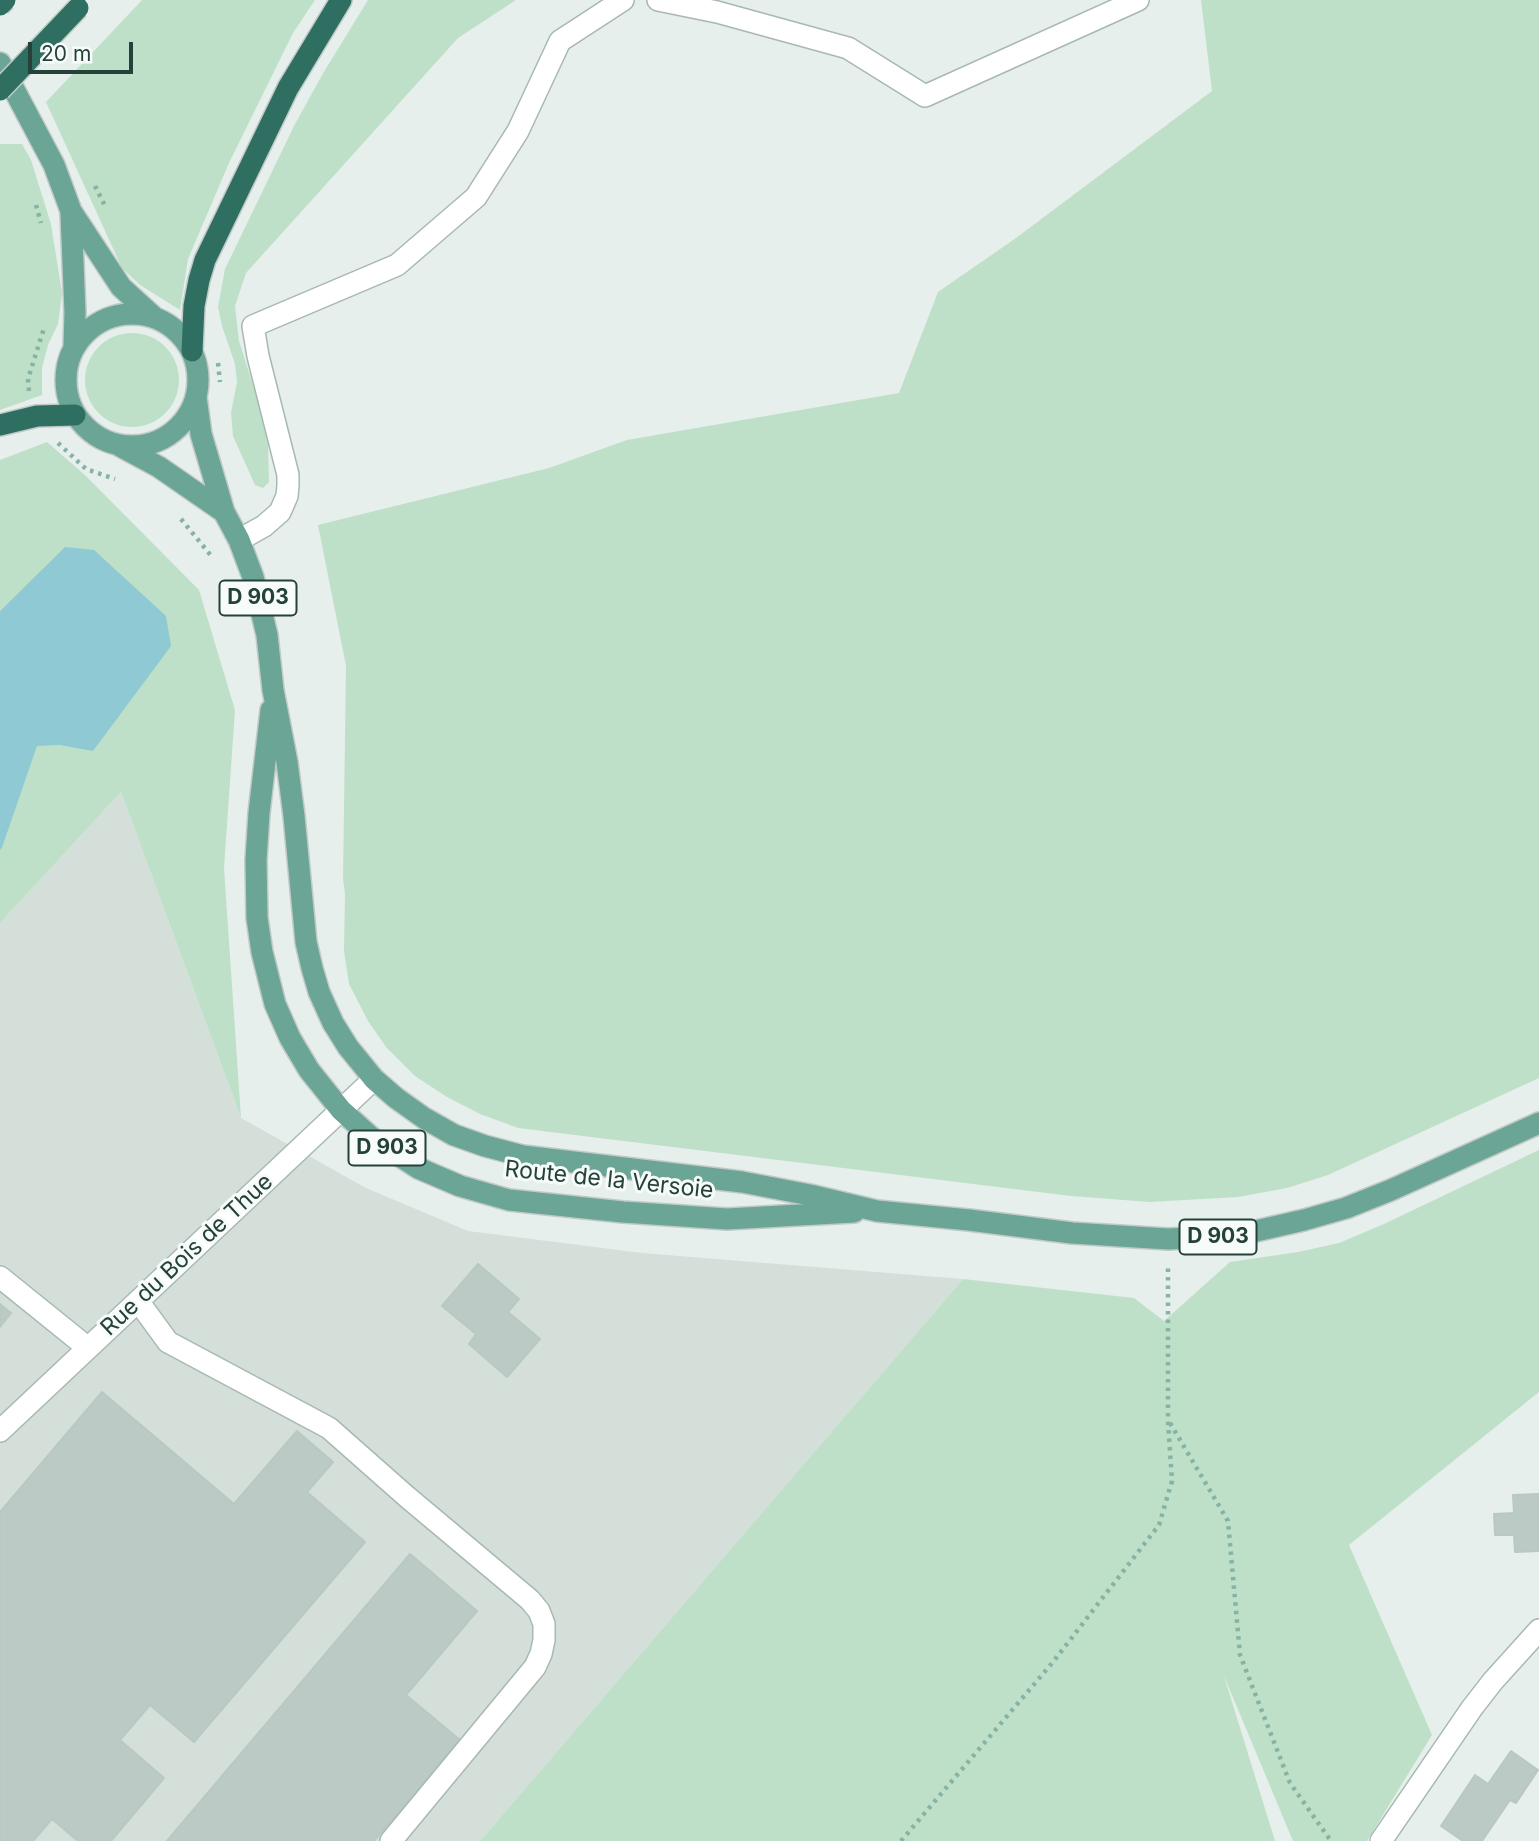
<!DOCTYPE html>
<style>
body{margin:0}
#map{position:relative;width:1539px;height:1841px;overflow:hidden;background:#e6efeb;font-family:Inter,sans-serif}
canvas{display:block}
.scale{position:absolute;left:28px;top:42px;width:105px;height:32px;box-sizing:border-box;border:4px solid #24423a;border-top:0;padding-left:9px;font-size:21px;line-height:24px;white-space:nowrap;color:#24423a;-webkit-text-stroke:5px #f7fbf9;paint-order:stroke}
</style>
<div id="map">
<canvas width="1539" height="1841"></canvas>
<div class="scale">20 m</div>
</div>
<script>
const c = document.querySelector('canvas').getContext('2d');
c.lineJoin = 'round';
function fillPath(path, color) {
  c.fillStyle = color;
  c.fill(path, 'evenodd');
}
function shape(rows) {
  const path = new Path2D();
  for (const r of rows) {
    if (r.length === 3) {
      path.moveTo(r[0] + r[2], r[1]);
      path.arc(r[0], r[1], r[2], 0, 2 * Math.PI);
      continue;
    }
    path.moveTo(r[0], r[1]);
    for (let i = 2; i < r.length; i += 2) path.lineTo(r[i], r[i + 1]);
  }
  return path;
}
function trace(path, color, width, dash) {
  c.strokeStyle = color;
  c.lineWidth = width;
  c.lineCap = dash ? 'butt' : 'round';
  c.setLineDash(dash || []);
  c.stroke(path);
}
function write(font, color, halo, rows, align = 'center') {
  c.font = font + ' Inter,sans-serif';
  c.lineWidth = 6;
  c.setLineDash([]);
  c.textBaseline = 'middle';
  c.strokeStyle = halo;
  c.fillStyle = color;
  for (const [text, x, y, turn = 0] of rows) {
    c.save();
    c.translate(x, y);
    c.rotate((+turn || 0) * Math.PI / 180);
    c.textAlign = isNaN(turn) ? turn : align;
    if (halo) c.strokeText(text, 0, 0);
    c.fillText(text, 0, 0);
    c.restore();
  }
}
fillPath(shape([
 [121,792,241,1118,366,1188,468,1231,642,1253,963,1279,480,1841,0,1841,0,923]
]), '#d4dfda');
fillPath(shape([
 [142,0,315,0,293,33,229,163,188,259,180,310,140,285,122,268,46,102],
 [368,0,516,0,458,38,246,273,235,306,239,341,259,404,268,444,269,482,263,488,255,485,233,436,231,413,237,382,235,364,222,326,218,307,225,269,294,126,322,75],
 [1201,0,1539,0,1539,1078,1328,1175,1287,1188,1238,1197,1150,1202,1071,1196,518,1128,480,1114,447,1097,415,1076,386,1047,368,1021,349,984,344,951,345,894,343,879,346,666,318,525,549,468,627,440,899,393,938,292,1016,238,1212,91],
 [0,144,22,144,31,160,51,224,62,293,58,324,48,345,42,368,42,395,0,410],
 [132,380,47],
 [47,442,85,475,199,590,235,710,224,868,241,1118,121,792,0,923,0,850,2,848,37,745,59,745,93,750,66,547,0,611,0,460],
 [1539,1150,1539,1392,1349,1545,1432,1735,1367,1841,1293,1841,1224,1676,1275,1841,480,1841,963,1279,1134,1298,1164,1321,1230,1262,1298,1252,1339,1243,1384,1224]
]), '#bfe0c8');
fillPath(shape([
 [65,547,94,550,166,616,171,646,93,751,59,745,37,746,2,848,0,850,0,611]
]), '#8ec9d4');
const building = shape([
 [478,1264,519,1299,508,1312,540,1339,507,1377,469,1344,476,1334,442,1306,478,1264],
 [0,1304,11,1313,0,1327,0,1304],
 [102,1392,234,1504,297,1431,333,1462,307,1492,365,1542,194,1742,150,1705,120,1740,164,1778,111,1841,78,1841,52,1819,33,1841,0,1841,0,1512,102,1392],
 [1539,1494,1539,1551,1515,1552,1514,1535,1495,1535,1494,1514,1514,1513,1513,1495,1539,1494],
 [410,1554,477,1611,406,1695,460,1740,374,1841,167,1841,410,1554],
 [1511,1751,1538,1770,1516,1803,1510,1800,1482,1841,1463,1841,1441,1826,1475,1775,1488,1784,1511,1751]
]);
fillPath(building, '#bbcac4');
trace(building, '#b8c9c2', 2);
const minor = shape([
 [658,0,717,12,848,48,925,96,1138,0],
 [239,540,264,526,280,512,287,496,288,485,288,475,258,356,253,326,397,265,476,197,518,131,560,41,623,0],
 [0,1277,88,1348],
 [138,1301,168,1342,329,1428,406,1496,530,1600,539,1611,544,1624,544,1640,541,1654,535,1667,391,1841],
 [0,1431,374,1079],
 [1381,1841,1472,1708,1493,1681,1539,1630]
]);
const major = shape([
 [0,63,54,165,71,211,121,287,155,318],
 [71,213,75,312,74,347],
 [132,380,66],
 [196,397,201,434,224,512,239,540,253,577,267,635,273,690,287,762,294,816,306,942,312,968,319,992,333,1023,348,1047,374,1079,396,1098,424,1118,454,1135,485,1146,523,1156,742,1182,810,1195,877,1211,969,1220,1072,1233,1168,1239,1212,1237,1256,1231,1304,1220,1346,1208,1391,1190,1539,1123],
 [120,446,159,467,224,512],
 [271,710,259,813,256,860,257,918,262,952,275,1004,290,1038,309,1070,341,1110,372,1138,418,1168,460,1186,509,1200,623,1212,727,1219,854,1212]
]);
const highway = shape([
 [192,351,194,306,199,280,205,260,288,88,341,0],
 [0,425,37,416,75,415]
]);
trace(minor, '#a8b8b2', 24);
trace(major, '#c2cac8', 24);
trace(highway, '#c2cac8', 24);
trace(shape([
 [95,186,105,206],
 [36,205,41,223],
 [218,363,220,382],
 [29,391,28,379,44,328],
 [58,443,86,469,115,479],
 [181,519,213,558],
 [1170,1423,1228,1521,1240,1655,1290,1783,1331,1841],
 [901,1841,1053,1662,1159,1525,1172,1481,1168,1421,1168,1267]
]), '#86b3a5', 4.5, [3.5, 5]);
trace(minor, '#fff', 21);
trace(major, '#6aa596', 21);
trace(highway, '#2f6f62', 21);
const highwayBridge = shape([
 [0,5,5,0],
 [0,90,78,8]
]);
trace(highwayBridge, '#c2cac8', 24, []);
trace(highwayBridge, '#2f6f62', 21);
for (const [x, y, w] of [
 [258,598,77],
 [387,1148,77],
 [1218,1237,77]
]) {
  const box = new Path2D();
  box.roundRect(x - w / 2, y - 17.5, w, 35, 5);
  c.fillStyle = '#f7fbf9';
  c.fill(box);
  trace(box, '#24423a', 2);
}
write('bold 21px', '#24423a', null, [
 ["D 903",258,598],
 ["D 903",387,1148],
 ["D 903",1218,1237]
]);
write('23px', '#24423a', '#f7fbf9', [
 ["Route de la Versoie",609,1180,6],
 ["Rue du Bois de Thue",187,1255,-43]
]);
</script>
